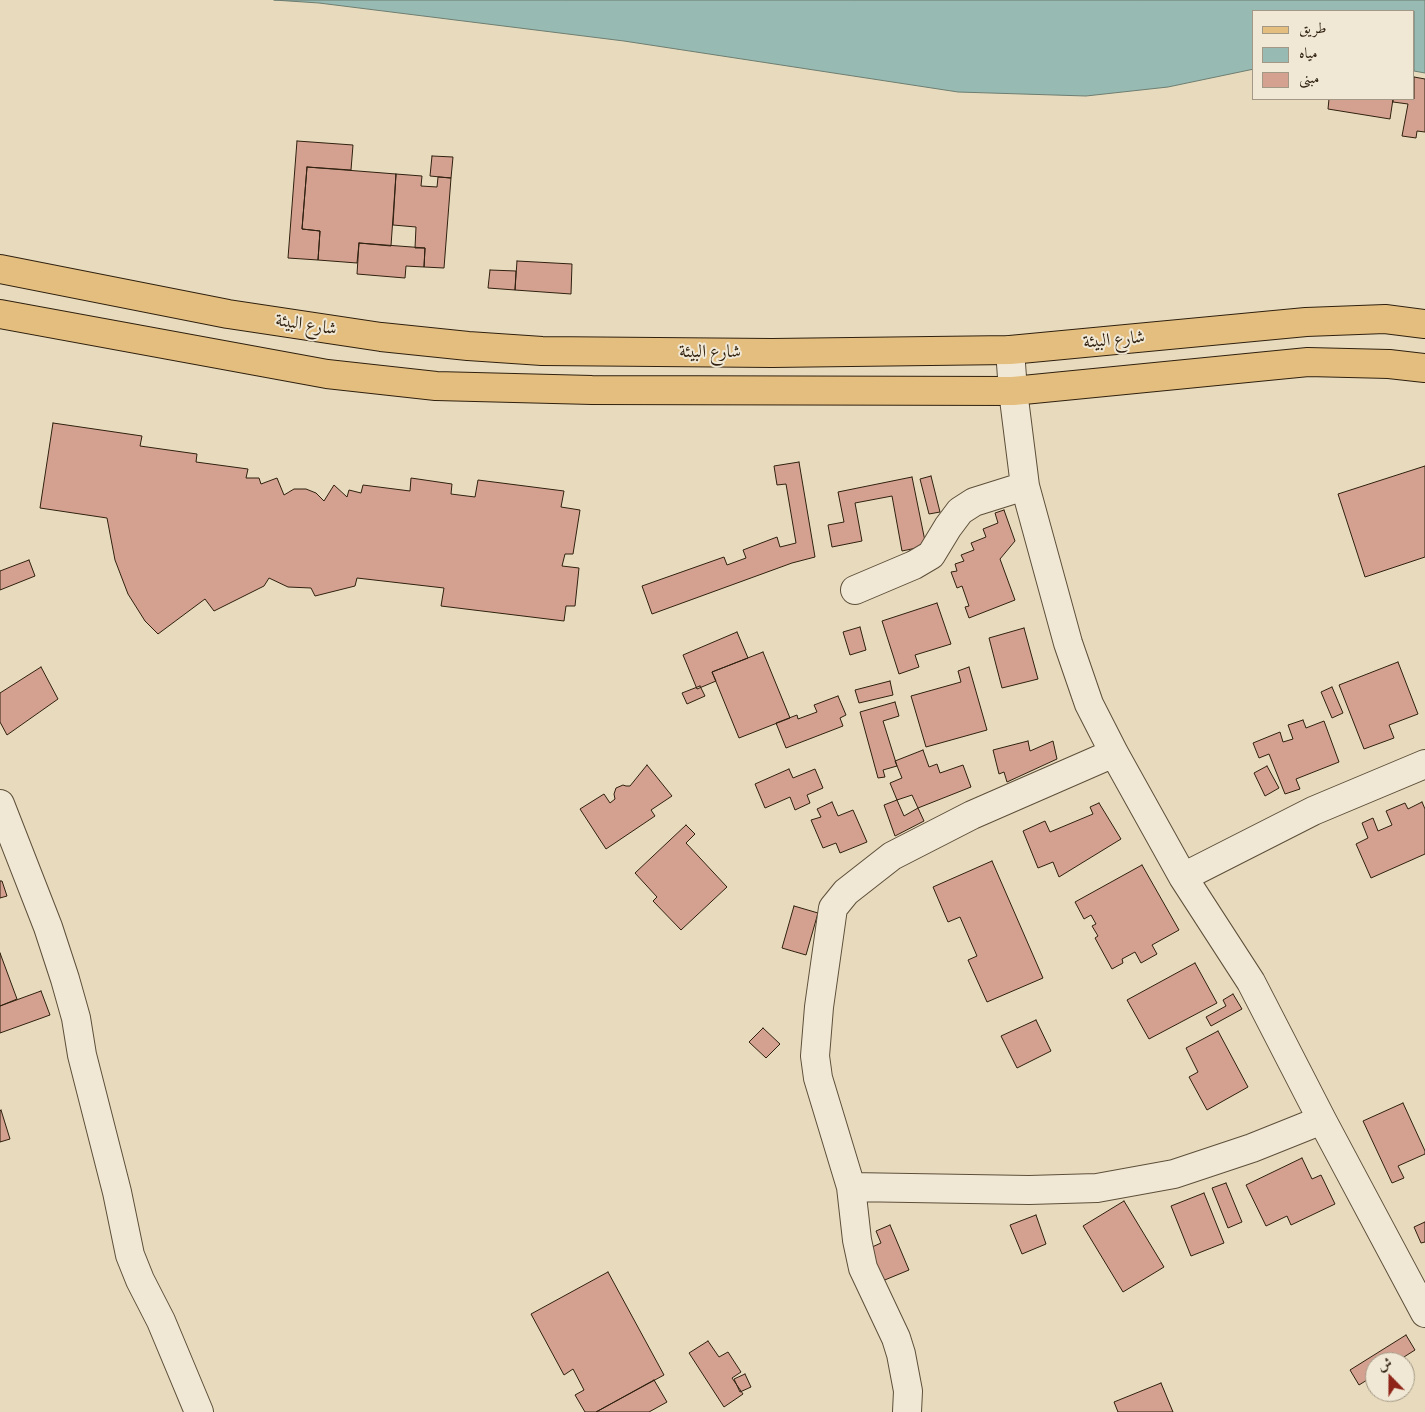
<!DOCTYPE html>
<meta charset="utf-8">
<style>
body{margin:0}
#map{position:relative;width:1425px;height:1412px;overflow:hidden;background:#e8dbbd;font-family:"EB Garamond",Amiri,serif}
canvas{display:block}
.legend{position:absolute;left:1252px;top:10px;width:162px;height:90px;box-sizing:border-box;background:#f0e8d4;border:1px solid #a39885;margin:0;padding:6px 9px;list-style:none;font-size:15px;color:#2f200f}
.legend li{display:flex;align-items:center;gap:10px;height:25px}
.legend b{width:25px;border:1px solid #a39885}
.north{position:absolute;left:1365px;top:1352px;width:50px;height:50px;box-sizing:border-box;background:#f0e8d4;border:1px solid #a39885;border-radius:50%;rotate:338deg;font-size:14px;font-weight:700;line-height:20px;text-align:center;color:#2f200f}
.north::after{content:'';display:block;margin:auto;width:18px;height:22px;background:#8f2418;clip-path:polygon(50% 0,100% 100%,50% 72%,0 100%)}
</style>
<div id="map">
<canvas width="1425" height="1412"></canvas>
<ul class="legend">
<li><b style="height:6px;background:#e4be7e"></b>طريق</li>
<li><b style="height:14px;background:#97bbb2"></b>مياه</li>
<li><b style="height:14px;background:#d4a090"></b>مبنى</li>
</ul>
<div class="north">ش</div>
</div>
<script>
const c = document.querySelector('canvas').getContext('2d');
c.lineJoin = 'round';
function fillPath(path, color) {
  c.fillStyle = color;
  c.fill(path, 'evenodd');
}
function shape(rows) {
  const path = new Path2D();
  for (const r of rows) {
    path.moveTo(r[0], r[1]);
    for (let i = 2; i < r.length; i += 2) path.lineTo(r[i], r[i + 1]);
  }
  return path;
}
function trace(path, color, width, dash) {
  c.strokeStyle = color;
  c.lineWidth = width;
  c.lineCap = dash ? 'butt' : 'round';
  c.setLineDash(dash || []);
  c.stroke(path);
}
function write(font, color, halo, rows, align = 'center') {
  c.font = font + ' "EB Garamond",Amiri,serif';
  c.lineWidth = 4;
  c.setLineDash([]);
  c.textBaseline = 'middle';
  c.strokeStyle = halo;
  c.fillStyle = color;
  for (const [text, x, y, turn = 0] of rows) {
    c.save();
    c.translate(x, y);
    c.rotate((+turn || 0) * Math.PI / 180);
    c.textAlign = isNaN(turn) ? turn : align;
    if (halo) c.strokeText(text, 0, 0);
    c.fillText(text, 0, 0);
    c.restore();
  }
}
const water = shape([
 [274,0,1425,0,1425,73,1414,71,1414,11,1254,11,1254,69,1168,87,1086,96,958,92,624,41,319,3,274,0]
]);
fillPath(water, '#97bbb2');
trace(water, '#6d7d71', 1);
const building = shape([
 [1414,77,1425,79,1425,132,1417,131,1416,138,1402,136,1408,104,1393,102,1393,99,1414,99,1414,77],
 [1329,99,1393,99,1390,119,1328,109,1329,99],
 [297,141,353,145,351,170,307,167,302,229,320,231,318,260,288,258,297,141],
 [432,156,453,157,451,178,430,176,432,156],
 [307,167,396,174,391,246,359,243,357,263,318,260,320,231,302,229,307,167],
 [396,174,422,176,421,186,437,187,438,177,451,178,444,268,424,267,425,248,415,248,416,227,393,225,396,174],
 [359,243,425,248,424,267,406,266,405,278,357,274,359,243],
 [517,261,572,264,571,294,515,290,517,261],
 [490,270,516,271,515,290,488,288,490,270],
 [53,423,142,436,140,446,197,454,196,462,248,469,246,478,259,478,261,484,277,478,284,495,294,489,306,489,316,493,324,501,334,485,347,497,349,490,361,493,363,485,410,491,411,478,452,484,451,494,475,497,478,480,564,491,561,507,580,510,573,554,565,554,562,566,579,568,575,606,566,606,564,621,441,606,444,588,357,578,355,586,315,596,311,588,288,587,269,578,264,586,214,611,205,599,158,634,145,621,128,594,115,560,107,518,40,508,53,423],
 [799,462,815,557,792,563,652,614,642,586,724,557,727,565,746,558,743,550,777,537,780,547,796,543,786,484,777,485,774,466,799,462],
 [1425,466,1425,557,1365,577,1338,494,1425,466],
 [931,476,940,512,929,514,920,479,931,476],
 [912,477,926,546,902,551,892,496,855,503,862,541,832,547,828,525,844,522,838,492,912,477],
 [1004,510,1015,541,1000,559,1015,600,969,618,965,607,969,606,962,586,957,588,951,572,957,571,955,564,964,561,961,555,974,550,971,543,986,537,983,529,998,523,995,513,1004,510],
 [29,560,35,576,0,590,0,571,29,560],
 [937,603,951,644,915,655,919,667,899,674,882,621,937,603],
 [860,627,866,650,850,655,843,632,860,627],
 [1024,628,1038,679,1002,688,989,638,1024,628],
 [737,632,748,658,712,672,716,681,697,689,683,655,737,632],
 [763,652,790,718,739,738,712,672,763,652],
 [1398,662,1418,714,1389,725,1394,738,1364,749,1339,685,1398,662],
 [41,667,58,699,7,735,0,722,0,693,41,667],
 [969,667,987,730,926,747,911,696,961,682,958,671,969,667],
 [890,681,893,695,859,703,855,690,890,681],
 [700,686,705,696,687,704,682,693,700,686],
 [1332,687,1343,713,1332,718,1321,692,1332,687],
 [838,696,846,715,840,718,843,726,786,748,776,723,797,715,798,719,817,712,814,705,838,696],
 [895,702,899,716,883,721,897,766,883,770,885,777,878,778,860,712,895,702],
 [1303,720,1306,728,1324,721,1339,762,1296,779,1300,789,1285,794,1269,754,1259,758,1253,743,1280,732,1283,742,1293,739,1288,725,1303,720],
 [1028,741,1030,751,1053,741,1057,759,1007,782,1004,772,999,774,993,750,1028,741],
 [923,750,929,767,937,764,940,773,963,765,971,787,918,808,912,795,897,800,890,783,902,778,895,761,923,750],
 [647,765,672,796,651,810,655,816,606,849,580,809,604,794,610,803,615,799,614,794,616,788,623,785,626,786,630,786,647,765],
 [1267,766,1279,788,1265,796,1254,773,1267,766],
 [789,769,793,778,815,769,823,788,807,795,810,803,795,810,790,797,765,808,755,784,789,769],
 [897,800,904,816,918,808,924,821,895,836,884,805,897,800],
 [832,802,838,816,853,810,867,842,840,853,836,843,823,848,811,820,821,817,817,809,832,802],
 [1422,802,1425,809,1425,854,1371,878,1356,844,1368,838,1362,823,1373,818,1378,831,1392,825,1386,811,1405,803,1408,809,1422,802],
 [1099,803,1121,839,1059,877,1053,862,1038,868,1023,831,1045,821,1050,832,1093,814,1090,807,1099,803],
 [686,825,695,834,686,843,727,887,681,930,653,901,657,897,635,873,686,825],
 [992,861,1043,978,987,1002,968,960,977,956,960,917,948,922,933,887,992,861],
 [1142,865,1179,930,1152,945,1157,954,1141,963,1135,952,1122,959,1123,963,1112,969,1095,938,1098,936,1092,926,1096,924,1091,915,1084,919,1075,902,1142,865],
 [0,881,2,881,7,896,0,898,0,881],
 [794,906,818,913,806,955,782,948,794,906],
 [0,953,17,999,0,1006,0,953],
 [1195,963,1217,1003,1149,1039,1127,1000,1195,963],
 [41,991,50,1015,0,1033,0,1006,41,991],
 [1233,994,1242,1009,1211,1026,1206,1017,1226,1006,1223,1000,1233,994],
 [1036,1020,1051,1051,1017,1068,1001,1036,1036,1020],
 [763,1028,780,1044,766,1058,749,1042,763,1028],
 [1218,1031,1248,1087,1207,1110,1189,1077,1198,1072,1186,1048,1218,1031],
 [1403,1103,1425,1151,1425,1154,1398,1166,1404,1178,1392,1183,1363,1121,1403,1103],
 [1,1110,10,1139,0,1142,0,1111,1,1110],
 [1302,1158,1312,1179,1321,1175,1335,1204,1291,1225,1287,1216,1266,1226,1246,1185,1302,1158],
 [1226,1183,1242,1222,1228,1228,1212,1188,1226,1183],
 [1204,1193,1224,1243,1191,1256,1171,1206,1204,1193],
 [1124,1201,1164,1267,1123,1292,1083,1226,1124,1201],
 [1036,1215,1046,1244,1022,1254,1010,1225,1036,1215],
 [1425,1222,1425,1242,1421,1243,1414,1227,1425,1222],
 [890,1225,909,1270,875,1284,861,1252,881,1243,876,1231,890,1225],
 [608,1272,664,1375,596,1412,585,1412,575,1395,584,1390,573,1369,564,1375,531,1314,608,1272],
 [1406,1335,1415,1350,1396,1362,1375,1362,1375,1375,1359,1385,1350,1370,1406,1335],
 [708,1341,719,1357,728,1352,741,1372,732,1378,743,1394,724,1407,689,1353,708,1341],
 [745,1374,751,1387,740,1392,734,1379,745,1374],
 [654,1380,667,1402,649,1412,596,1412,654,1380],
 [1161,1383,1173,1412,1118,1412,1114,1402,1161,1383]
]);
fillPath(building, '#d4a090');
trace(building, '#2f200f', 1);
const minor = shape([
 [1010,350,1013,391,1025,486,1068,643,1089,704,1114,753,1183,877,1251,982,1322,1120,1425,1313],
 [855,590,914,565,931,555,948,527,960,511,974,502,1025,486],
 [0,804,48,927,65,979,76,1018,82,1055,117,1192,130,1255,140,1280,161,1321,199,1412],
 [1183,877,1313,811,1425,764],
 [851,1187,1029,1190,1097,1188,1174,1174,1252,1148,1322,1120],
 [907,1412,908,1391,901,1354,896,1338,863,1268,857,1240,851,1187,818,1078,815,1056,819,1007,833,908,846,892,892,856,972,815,1114,753]
]);
const major = shape([
 [0,269,228,314,381,337,468,346,542,351,772,353,1010,350,1306,322,1385,319,1425,324],
 [0,314,327,374,436,386,592,390,1013,391,1308,362,1389,364,1425,368]
]);
trace(minor, '#5d4f3a', 30);
trace(major, '#2f200f', 30);
trace(minor, '#f0e8d4', 28);
trace(major, '#e4be7e', 28);
write('18px', '#2f200f', '#f0e8d4', [
 ["شارع البيئة",306,325,9],
 ["شارع البيئة",1114,340,-5],
 ["شارع البيئة",710,352]
]);
</script>
